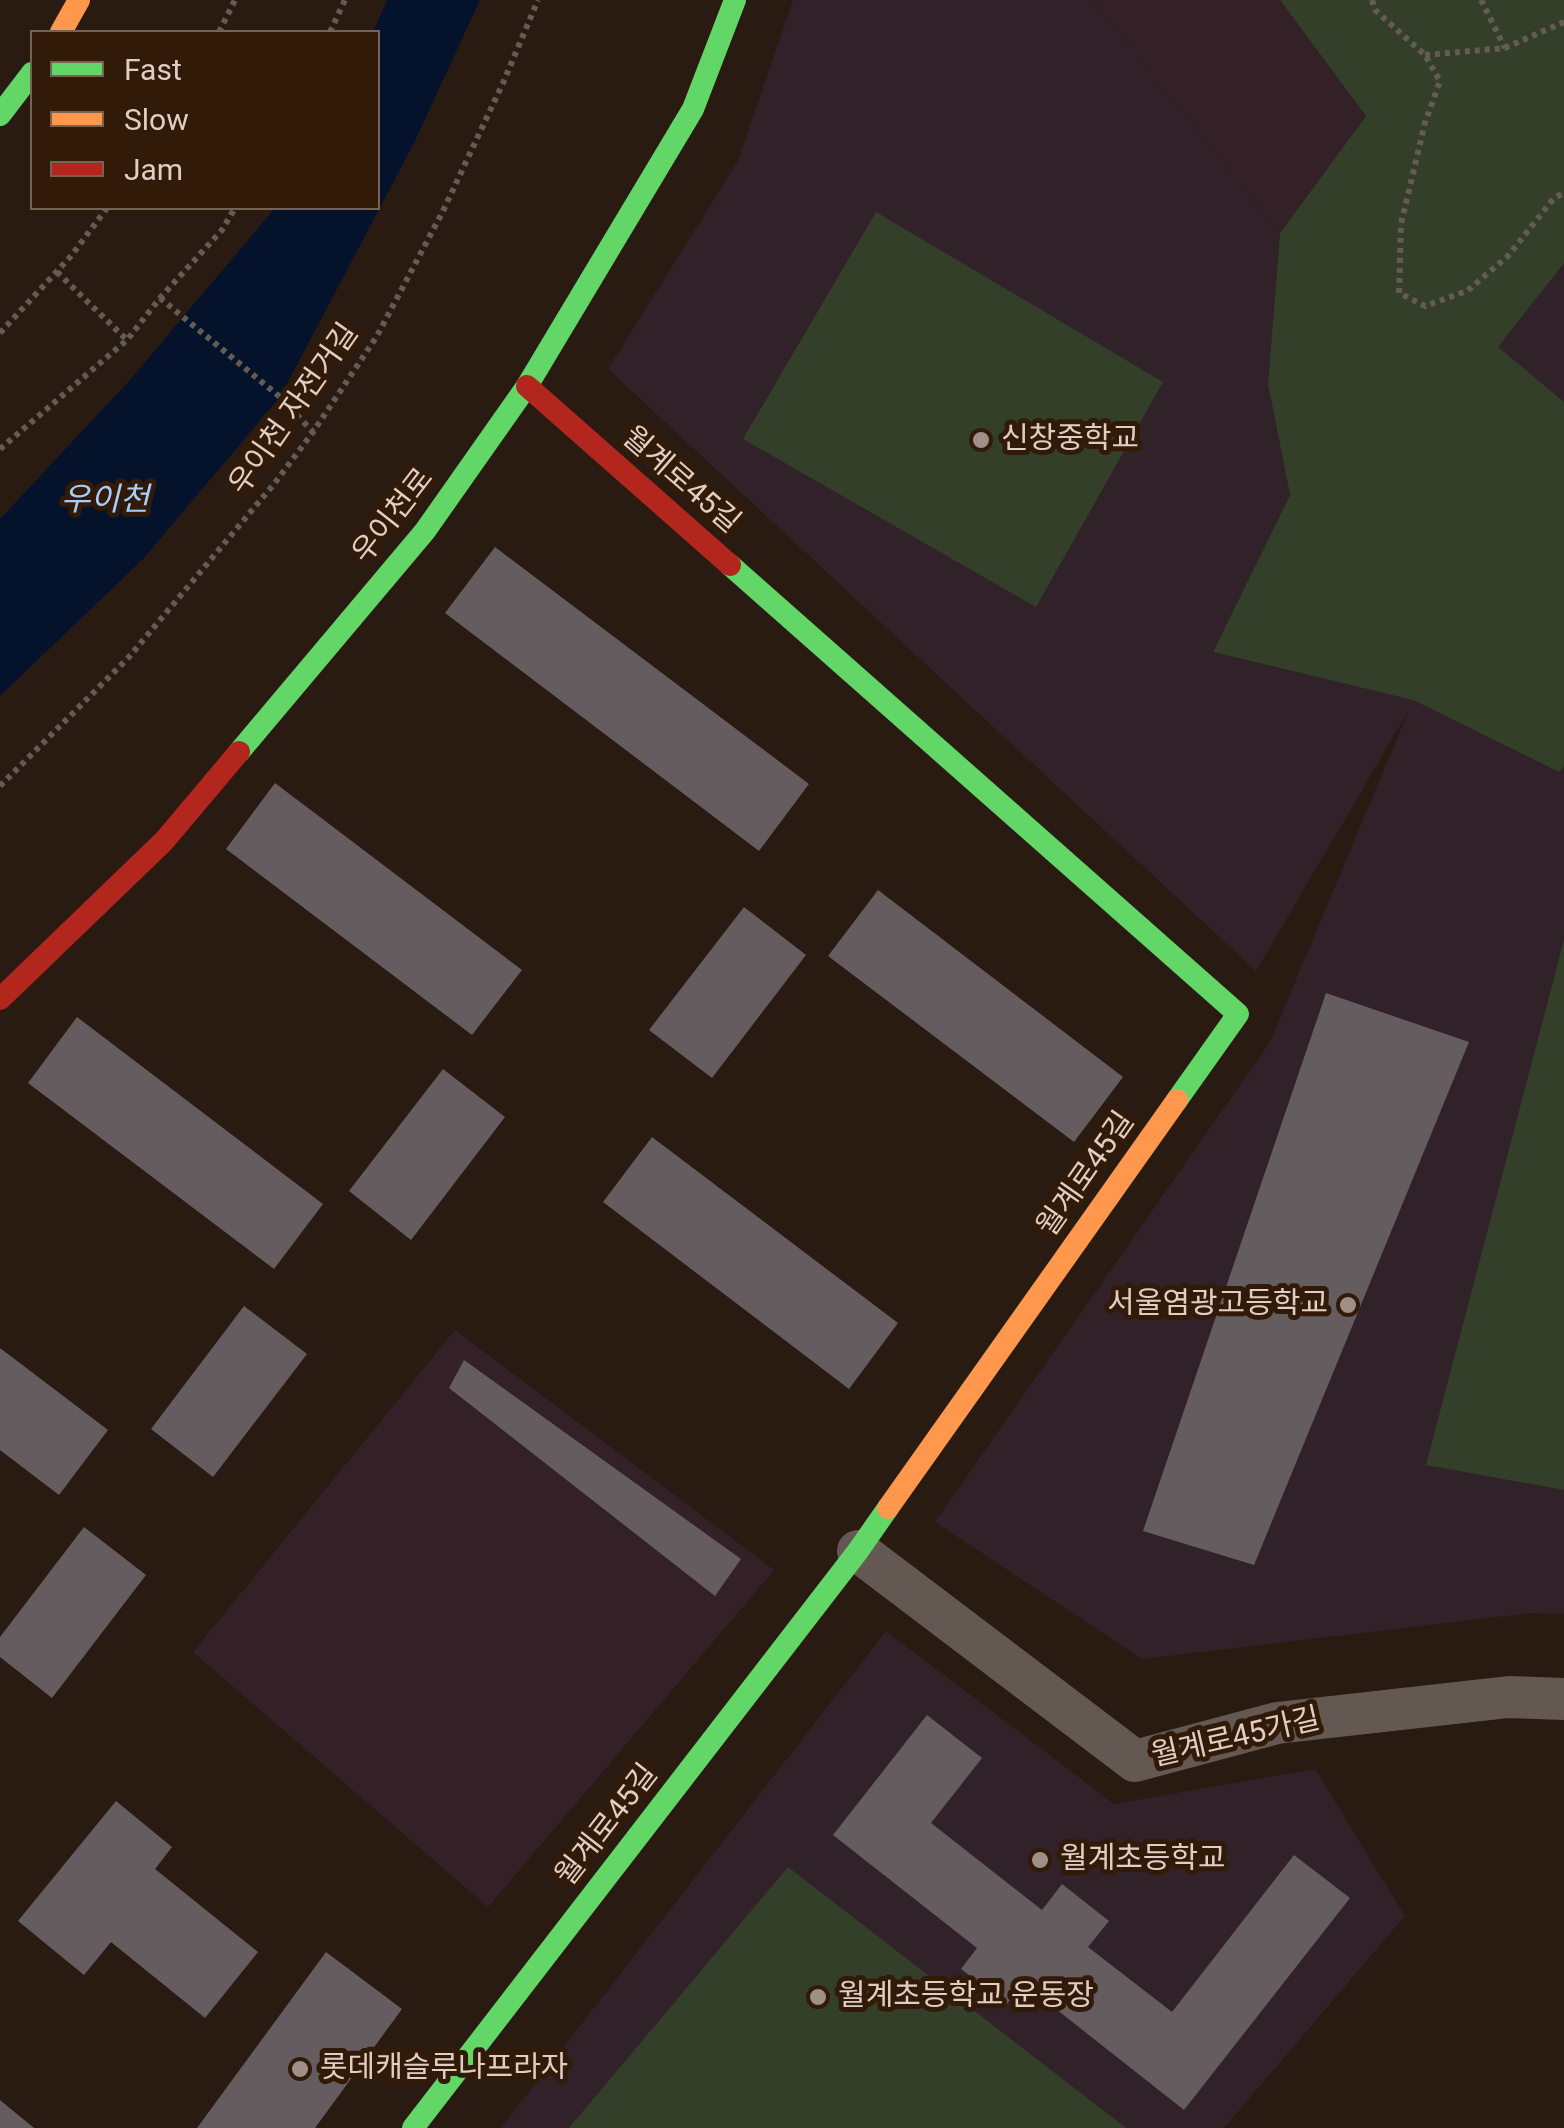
<!DOCTYPE html>
<meta charset="utf-8">
<style>
body{margin:0}
#map{position:relative;width:1564px;height:2128px;overflow:hidden;background:#291b12;font-family:Roboto,sans-serif}
canvas{display:block}
.legend{position:absolute;left:30px;top:30px;width:350px;height:180px;box-sizing:border-box;background:#321a09;border:2px solid #776254;margin:0;padding:12px 18px;list-style:none;font-size:30px;color:#dfcec4}
.legend li{display:flex;align-items:center;gap:20px;height:50px}
.legend b{width:50px;border:2px solid #776254}
</style>
<div id="map">
<canvas width="1564" height="2128"></canvas>
<ul class="legend">
<li><b style="height:12px;background:#63d668"></b>Fast</li>
<li><b style="height:12px;background:#ff974d"></b>Slow</li>
<li><b style="height:12px;background:#b3261e"></b>Jam</li>
</ul>
</div>
<script>
const c = document.querySelector('canvas').getContext('2d');
c.lineJoin = 'round';
function fillPath(path, color) {
  c.fillStyle = color;
  c.fill(path, 'evenodd');
}
function shape(rows) {
  const path = new Path2D();
  for (const r of rows) {
    path.moveTo(r[0], r[1]);
    for (let i = 2; i < r.length; i += 2) path.lineTo(r[i], r[i + 1]);
  }
  return path;
}
function trace(path, color, width, dash) {
  c.strokeStyle = color;
  c.lineWidth = width;
  c.lineCap = dash ? 'butt' : 'round';
  c.setLineDash(dash || []);
  c.stroke(path);
}
function write(font, color, halo, rows, align = 'center') {
  c.font = font + ' Roboto,"Noto Sans KR",sans-serif';
  c.lineWidth = 10;
  c.setLineDash([]);
  c.textBaseline = 'middle';
  c.strokeStyle = halo;
  c.fillStyle = color;
  for (const [text, x, y, turn = 0] of rows) {
    c.save();
    c.translate(x, y);
    c.rotate((+turn || 0) * Math.PI / 180);
    c.textAlign = isNaN(turn) ? turn : align;
    if (halo) c.strokeText(text, 0, 0);
    c.fillText(text, 0, 0);
    c.restore();
  }
}
fillPath(shape([
 [1092,0,1280,0,1366,116,1280,233],
 [455,1330,774,1570,488,1907,193,1652]
]), '#332127');
fillPath(shape([
 [793,0,1092,0,1280,233,1268,384,1290,495,1213,652,1413,700,1559,772,1564,766,1564,1614,1530,1613,1142,1659,935,1522,1270,1042,1409,710,1256,971,608,369,738,161],
 [1564,263,1564,402,1497,348],
 [886,1631,1114,1804,1315,1769,1405,1916,1224,2128,501,2128]
]), '#31222a');
fillPath(shape([
 [1280,0,1564,0,1564,263,1498,347,1564,402,1564,766,1559,772,1413,700,1213,652,1290,495,1268,384,1280,233,1366,116],
 [876,212,1163,382,1036,607,743,439],
 [1564,940,1564,1490,1426,1465],
 [788,1867,1126,2128,569,2128]
]), '#333f29');
fillPath(shape([
 [387,0,480,0,414,143,280,397,143,559,0,696,0,519,129,381,275,208,378,208,378,32,373,32]
]), '#04132b');
fillPath(shape([
 [495,547,809,784,759,851,445,613],
 [275,783,522,970,472,1035,226,849],
 [878,890,1123,1077,1074,1142,828,956],
 [744,907,806,955,712,1078,649,1030],
 [1326,993,1469,1042,1254,1565,1143,1531],
 [77,1017,323,1204,274,1269,28,1083],
 [443,1069,505,1117,411,1240,349,1191],
 [652,1137,898,1323,849,1389,603,1202],
 [244,1306,307,1354,213,1477,151,1429],
 [0,1348,108,1430,59,1495,0,1450],
 [464,1360,741,1559,715,1596,449,1388],
 [84,1527,146,1575,52,1698,0,1657,0,1637],
 [927,1715,982,1758,931,1823,1042,1910,1062,1884,1109,1921,1088,1947,1172,2012,1294,1855,1350,1898,1184,2110,1023,1983,1007,2004,961,1969,977,1948,833,1835],
 [116,1801,172,1847,155,1869,258,1952,205,2018,111,1942,84,1975,18,1921],
 [326,1952,402,2009,315,2128,197,2128],
 [0,2100,34,2128,0,2128]
]), '#655c60');
trace(shape([
 [1372,0,1375,10,1425,55,1440,81,1425,123,1401,224,1399,293,1425,306,1467,291,1508,256,1554,198,1564,193],
 [1481,0,1505,48],
 [219,32,235,0],
 [330,32,345,0],
 [1425,55,1505,48,1564,22],
 [57,272,127,340],
 [160,298,280,397,313,432],
 [0,333,71,256,107,208],
 [0,449,127,340,160,298,222,230,235,208],
 [0,786,129,657,274,484,313,432,377,336,443,211,503,83,538,0]
]), '#645b54', 6, [5, 5]);
trace(shape([
 [858,1551,1135,1761,1277,1723,1509,1697,1564,1699]
]), '#645952', 42);
trace(shape([
 [0,115,32,73],
 [730,565,1238,1014,1177,1100],
 [239,752,425,531,527,386,693,109,735,0],
 [413,2128,858,1551,888,1508]
]), '#63d668', 22);
trace(shape([
 [61,32,79,0],
 [888,1508,1177,1100]
]), '#ff974d', 22);
trace(shape([
 [527,386,730,565],
 [0,999,164,841,239,752]
]), '#b3261e', 22);
for (const [x, y, r, color] of [
 [981,440,10,"#9f8f86"],
 [1348,1305,10,"#9f8f86"],
 [1040,1860,10,"#9f8f86"],
 [818,1997,10,"#9f8f86"],
 [300,2069,10,"#9f8f86"]
]) {
  const dot = new Path2D();
  dot.arc(x, y, r, 0, 2 * Math.PI);
  c.fillStyle = color;
  c.fill(dot);
  trace(dot, '#321a09', 4);
}
write('30px', '#dfcec4', '#321a09', [
 ["우이천 자전거길",295,410,-55],
 ["월계로45길",680,481,41],
 ["우이천로",394,517,-52],
 ["월계로45길",1087,1175,-55],
 ["월계로45가길",1236,1739,-13],
 ["월계로45길",608,1826,-52]
]);
write('30px', '#dfcec4', '#321a09', [
 ["신창중학교",1001,440],
 ["서울염광고등학교",1328,1305,"right"],
 ["월계초등학교",1060,1860],
 ["월계초등학교 운동장",838,1997],
 ["롯데캐슬루나프라자",320,2069]
], 'left');
write('italic 32px', '#a7cefb', '#321a09', [
 ["우이천",105,502]
]);
</script>
